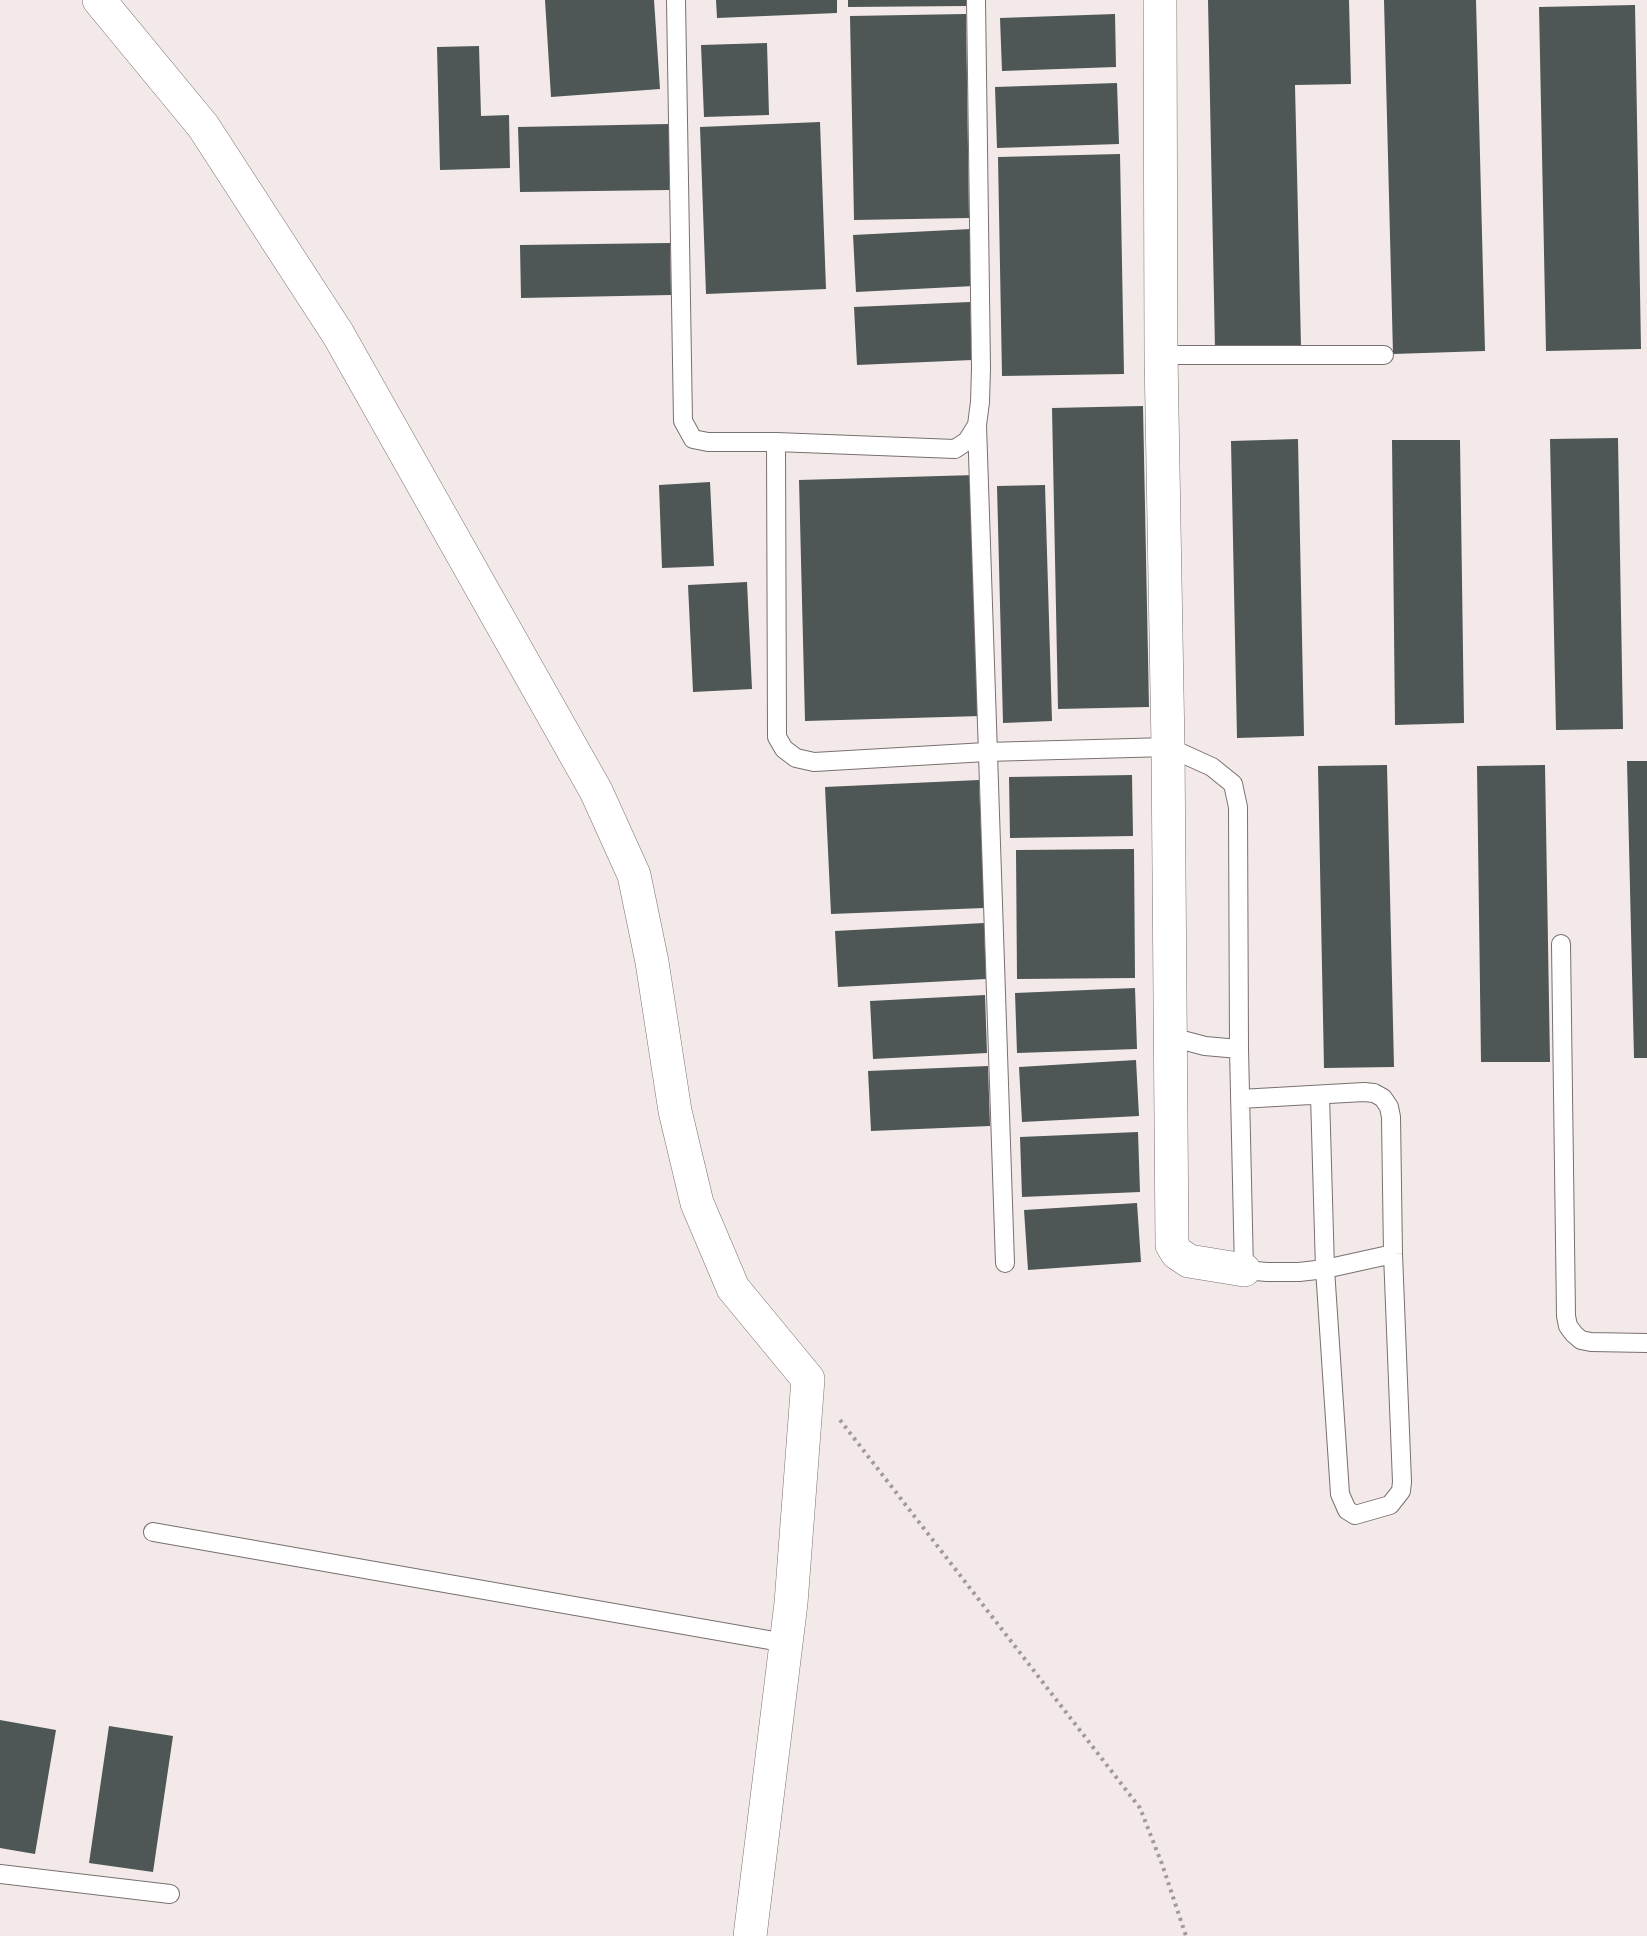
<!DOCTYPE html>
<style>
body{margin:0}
canvas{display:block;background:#f3e9e9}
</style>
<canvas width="1647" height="1936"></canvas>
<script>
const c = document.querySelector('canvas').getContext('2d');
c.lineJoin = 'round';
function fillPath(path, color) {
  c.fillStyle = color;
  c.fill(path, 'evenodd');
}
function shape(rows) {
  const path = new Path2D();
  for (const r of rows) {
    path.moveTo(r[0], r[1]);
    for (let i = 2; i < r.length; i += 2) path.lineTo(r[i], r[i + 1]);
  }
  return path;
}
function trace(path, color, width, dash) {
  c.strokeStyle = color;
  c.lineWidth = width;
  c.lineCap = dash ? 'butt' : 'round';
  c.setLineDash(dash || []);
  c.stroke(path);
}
fillPath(shape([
 [545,0,654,0,660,89,551,97],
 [716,0,837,0,837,13,717,18],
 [848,0,966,0,966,6,848,7],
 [1208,0,1349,0,1351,84,1295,85,1301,347,1215,349],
 [1384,0,1476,0,1485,351,1393,354],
 [1635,5,1641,349,1546,351,1539,7],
 [966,14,969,218,854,220,850,16],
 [1115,14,1116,67,1002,71,1000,18],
 [767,43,769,115,704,117,701,45],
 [479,46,481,116,509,115,510,168,440,170,437,47],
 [1117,83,1119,144,997,148,995,87],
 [820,122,826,289,706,294,700,127],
 [669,124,669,190,520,192,518,127],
 [1120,154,1124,374,1002,376,998,157],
 [971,229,974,286,856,292,853,235],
 [670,243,671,295,521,298,520,245],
 [970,302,972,360,857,365,854,307],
 [1143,406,1149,707,1058,709,1052,408],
 [1618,438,1623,729,1556,730,1550,439],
 [1298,439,1304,736,1237,738,1231,441],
 [1392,440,1460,440,1464,723,1395,725],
 [976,475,981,716,805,721,799,480],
 [710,482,714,566,662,568,659,485],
 [1045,485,1052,721,1003,723,997,486],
 [747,582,752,689,693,692,688,585],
 [1627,761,1647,761,1647,1058,1634,1058],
 [1387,765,1394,1067,1324,1068,1318,766],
 [1545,765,1550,1062,1481,1062,1477,766],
 [1132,775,1133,836,1010,838,1009,777],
 [979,780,984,908,831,914,825,787],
 [1134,849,1135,978,1017,979,1016,850],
 [984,923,986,979,838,987,835,931],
 [1135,988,1137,1049,1017,1053,1015,993],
 [985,995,987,1053,873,1059,870,1001],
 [1136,1060,1139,1116,1022,1122,1019,1067],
 [988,1066,990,1126,871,1131,868,1071],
 [1138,1132,1140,1192,1022,1197,1020,1137],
 [1137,1203,1141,1262,1028,1270,1024,1210],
 [0,1720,56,1730,35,1854,0,1848],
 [109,1726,173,1736,153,1872,89,1863]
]), '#4e5756');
const lane = shape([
 [676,0,683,421,693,439,708,442,776,442,777,737,784,749,796,758,814,762,986,752,1168,747,1212,767,1233,784,1238,807,1239,1049,1244,1270,1267,1272,1299,1272,1325,1269,1393,1254],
 [1161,355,1384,355],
 [977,425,1005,1263],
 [776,442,955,449,967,441,977,425,980,402,981,368,976,0],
 [1561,944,1566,1316,1568,1326,1574,1334,1581,1340,1591,1342,1647,1343],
 [1171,1037,1205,1046,1239,1049],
 [1240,1099,1364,1092,1374,1093,1383,1098,1389,1107,1391,1117,1393,1254,1402,1482,1401,1491,1390,1505,1355,1515,1347,1510,1340,1494,1325,1269,1320,1095],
 [153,1532,786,1643],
 [0,1874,170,1894]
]);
const street = shape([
 [99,0,203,126,338,334,596,791,634,875,652,962,675,1111,697,1203,733,1288,808,1379,791,1603,750,1936],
 [1160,0,1161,355,1168,747,1172,1245,1177,1253,1189,1261,1244,1270]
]);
trace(lane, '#797070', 20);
trace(street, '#797070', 34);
trace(shape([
 [840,1420,1140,1808,1162,1864,1186,1936]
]), '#a19a9a', 4, [3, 4.5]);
trace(lane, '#fff', 18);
trace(street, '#fff', 33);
</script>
